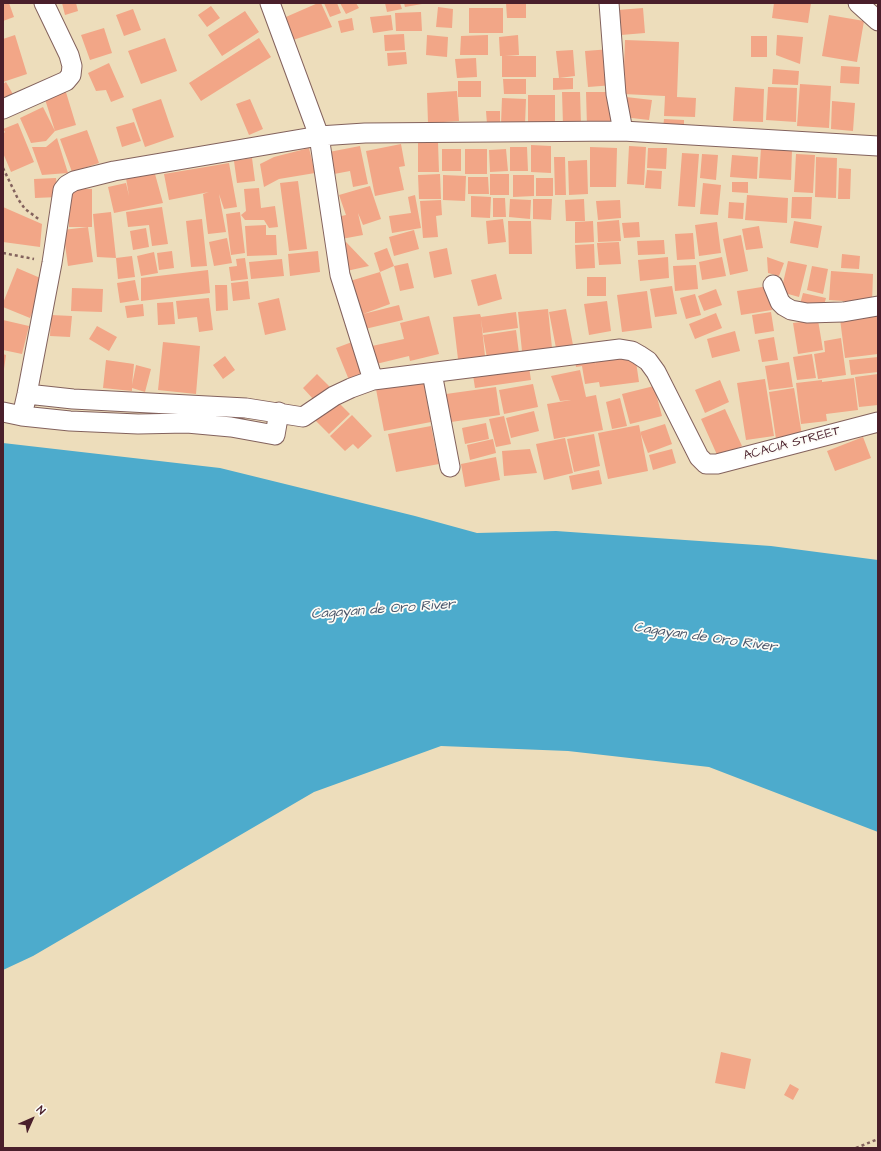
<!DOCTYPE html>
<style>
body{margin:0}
#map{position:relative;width:881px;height:1151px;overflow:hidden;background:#edddbb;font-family:"Architects Daughter",sans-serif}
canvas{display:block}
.frame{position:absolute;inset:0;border:4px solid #4a1f2b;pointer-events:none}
.north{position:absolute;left:12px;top:1099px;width:40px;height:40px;-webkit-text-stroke:3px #fdfcf7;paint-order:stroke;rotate:45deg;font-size:11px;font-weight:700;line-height:16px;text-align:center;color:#4a1f2b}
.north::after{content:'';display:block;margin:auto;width:14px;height:18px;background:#4a1f2b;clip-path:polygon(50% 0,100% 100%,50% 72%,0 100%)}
</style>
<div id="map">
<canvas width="881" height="1151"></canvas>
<div class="frame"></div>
<div class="north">N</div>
</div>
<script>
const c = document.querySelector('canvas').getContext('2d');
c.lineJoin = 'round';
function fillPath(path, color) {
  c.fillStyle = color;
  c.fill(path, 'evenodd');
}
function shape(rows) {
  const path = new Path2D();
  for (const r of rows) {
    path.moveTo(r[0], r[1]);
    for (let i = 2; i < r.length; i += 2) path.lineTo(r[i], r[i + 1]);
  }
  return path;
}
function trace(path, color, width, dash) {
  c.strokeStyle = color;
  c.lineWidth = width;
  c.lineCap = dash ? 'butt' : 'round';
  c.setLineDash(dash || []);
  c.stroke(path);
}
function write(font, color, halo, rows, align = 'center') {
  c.font = font + ' "Architects Daughter",sans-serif';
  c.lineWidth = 3.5;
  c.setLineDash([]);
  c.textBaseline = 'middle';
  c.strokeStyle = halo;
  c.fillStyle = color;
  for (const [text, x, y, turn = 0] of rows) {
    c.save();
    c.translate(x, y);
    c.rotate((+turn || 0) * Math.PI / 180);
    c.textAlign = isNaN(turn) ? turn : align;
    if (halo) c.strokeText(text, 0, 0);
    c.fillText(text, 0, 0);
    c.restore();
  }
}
fillPath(shape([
 [3,443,220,468,415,516,477,533,556,531,771,546,878,560,878,832,709,767,568,751,441,746,314,792,33,956,3,970]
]), '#4dabcc');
fillPath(shape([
 [3,3,9,3,14,17,3,21],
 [62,3,76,3,78,11,65,15],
 [318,3,321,3,332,27,290,41,279,20],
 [324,3,337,3,341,13,330,17],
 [340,3,356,3,359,8,346,14],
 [385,3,400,3,402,9,387,12],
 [404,3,422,3,422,4,405,7],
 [506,3,526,3,526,18,507,18],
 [774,3,811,3,808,23,772,18],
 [211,6,220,18,207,27,198,15],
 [438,7,453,9,452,28,436,27],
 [469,8,503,8,503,33,469,33],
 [643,8,645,33,621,35,618,10],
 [133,9,141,30,124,36,116,15],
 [245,11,259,32,222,56,208,35],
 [421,12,422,31,396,31,395,13],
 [391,15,393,30,373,33,370,17],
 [829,15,864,21,857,62,822,56],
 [352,18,354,30,341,33,338,21],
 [104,28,112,53,90,60,81,35],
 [404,34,405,50,385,51,384,35],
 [15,35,27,74,3,82,3,39],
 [427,35,448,37,447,57,426,55],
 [488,35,488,55,460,55,461,36],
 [518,35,519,55,505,56,536,56,536,77,502,77,502,56,500,56,499,37],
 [777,35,803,37,800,64,776,55],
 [751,36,767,36,767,57,751,57],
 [165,38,177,71,141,84,128,51],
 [259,38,271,57,201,101,189,83],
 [625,40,679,42,677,97,696,98,695,117,664,116,665,96,623,94],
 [611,49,614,85,588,87,585,51],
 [573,50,575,76,559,78,556,51],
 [406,52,407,64,388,66,387,53],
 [476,58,477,77,457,78,455,59],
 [109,63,124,97,111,102,106,90,96,91,88,73],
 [841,66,860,67,859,84,840,83],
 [773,69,799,71,798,85,772,84],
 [553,78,573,78,573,89,553,90],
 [503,79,526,79,526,94,504,94],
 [458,81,481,81,481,97,458,97],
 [6,82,14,96,3,102,3,84],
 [800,84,831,86,829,128,797,126],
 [735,87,764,89,763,122,733,121],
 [768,87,797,88,796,122,766,120],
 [65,89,76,125,55,131,46,141,31,143,20,118,43,107,55,131,44,96],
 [457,91,459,121,428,123,427,93],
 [562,92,580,92,581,125,563,125],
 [586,92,613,92,614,125,587,126],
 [528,95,555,95,555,124,528,124],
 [626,97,652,100,649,120,623,117],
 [502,98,526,99,525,125,501,124],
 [161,99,174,137,145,147,132,109],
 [250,99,263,129,249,135,236,104],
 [832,101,855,103,853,131,831,129],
 [486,111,500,111,500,124,487,124],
 [664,119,684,120,684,130,663,129],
 [134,122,141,141,122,147,116,127],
 [18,123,34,162,11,172,3,153,3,134,5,132,3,129],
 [87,130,99,163,72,172,60,139],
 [57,138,68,173,42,175,32,147,46,147],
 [418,142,438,142,439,172,418,172],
 [401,144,405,166,399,167,404,190,375,196,366,151],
 [531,145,551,146,551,173,531,172],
 [360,146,368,184,353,187,350,171,334,174,329,152],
 [629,146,646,147,644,185,627,184],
 [510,147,527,147,528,171,510,171],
 [590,147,617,148,616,187,590,187],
 [309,148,315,173,279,179,264,187,260,164,274,157],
 [648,148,667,148,666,169,647,168],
 [761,148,792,150,791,180,759,178],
 [442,149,461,149,461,171,442,171],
 [465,149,487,149,487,174,465,174],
 [506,149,508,171,490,172,489,150],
 [682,153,699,154,695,207,678,206],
 [702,154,718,155,716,180,700,178],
 [796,154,815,155,813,193,794,192],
 [732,155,758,157,757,179,730,177],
 [554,157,565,157,566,195,555,195],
 [816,157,837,158,836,198,815,197],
 [252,158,255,181,237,183,234,161],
 [587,160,588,194,569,195,568,161],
 [229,163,237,207,224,209,219,194,226,232,208,234,203,194,209,192,169,200,164,174],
 [839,168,851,169,850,199,838,199],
 [647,170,662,171,661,189,645,188],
 [155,174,163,203,114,213,108,187,126,183,129,196,126,178],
 [440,174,441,199,419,199,418,175],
 [490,174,509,174,509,195,490,195],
 [443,175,466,176,465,201,443,200],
 [513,175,534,175,534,196,513,197],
 [468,177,488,177,489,194,468,194],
 [56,178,58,197,35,198,34,179],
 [536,178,553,178,553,196,536,196],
 [298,181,307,249,289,251,280,183],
 [732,182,748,182,748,193,732,192],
 [703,183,721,185,718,215,700,214],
 [370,186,381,219,363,225,358,213,363,235,336,240,332,218,346,215,339,195],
 [259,188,261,208,275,206,278,227,269,228,264,220,245,220,241,215,246,211,244,189],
 [69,189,92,189,92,227,88,227,93,262,68,266,63,230,88,227,69,227],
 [415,195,421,228,392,233,389,216,411,213,408,197],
 [747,195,788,198,787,223,745,220],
 [471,196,491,197,490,218,471,217],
 [792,197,812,197,811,219,791,218],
 [493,198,505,198,506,217,493,217],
 [510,199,531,200,530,219,509,217],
 [533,199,552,199,551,220,533,219],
 [584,199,585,221,566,221,565,200],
 [441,200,442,215,436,216,438,237,423,238,420,201],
 [620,200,621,218,598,220,596,201],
 [729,202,744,203,743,219,728,218],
 [3,207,42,224,40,247,3,242],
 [162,207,168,244,152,246,149,225,128,227,126,212],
 [111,212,116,258,97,257,93,214],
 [240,212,245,253,231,255,226,214],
 [202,219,207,266,191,267,186,221],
 [503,219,506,242,488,244,486,221],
 [619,220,621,241,598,242,597,222],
 [508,221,531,221,532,254,509,254],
 [593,221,594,242,575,243,575,222],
 [794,221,822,226,818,248,790,243],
 [639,222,640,237,624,238,622,223],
 [717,222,721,253,699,256,695,225],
 [266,225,266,235,276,235,277,255,247,256,245,226],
 [759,226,763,248,746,250,742,229],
 [146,228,149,247,133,250,130,231],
 [414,230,419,249,394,256,389,237],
 [693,233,695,259,677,260,675,234],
 [741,235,748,271,730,275,723,239],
 [227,238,232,263,214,266,209,242],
 [664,240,665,254,638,255,637,241],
 [346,242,369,266,342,272,336,245],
 [619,242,621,264,599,265,597,243],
 [594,244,595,268,576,269,575,245],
 [387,248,394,266,380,272,374,253],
 [447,248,452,274,434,278,429,252],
 [172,251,174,268,159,270,157,253],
 [318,251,320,272,290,276,288,254],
 [154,252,158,273,141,276,137,256],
 [842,254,860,256,859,269,841,268],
 [132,256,135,277,118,279,116,258],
 [668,257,669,278,640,281,638,260],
 [722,257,726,276,702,280,699,262],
 [767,257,784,263,779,276,768,273],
 [245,258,248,279,231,281,229,267,237,266,236,259],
 [282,259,284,276,251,279,249,262],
 [788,261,807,265,799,297,781,292],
 [408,263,414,288,400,291,394,266],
 [696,265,698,289,675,291,673,266],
 [812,266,828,269,823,294,807,290],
 [17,268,45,280,30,318,3,307,3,303],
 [208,270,210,293,141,301,141,278],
 [831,271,873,274,872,303,829,300],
 [380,272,390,304,363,314,399,305,403,320,365,329,350,281],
 [496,274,502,299,478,306,471,280],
 [587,277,606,277,606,296,587,296],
 [135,280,139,300,120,303,117,283],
 [248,281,250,299,233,301,231,283],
 [215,285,227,285,228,310,216,311],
 [672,286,677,314,655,317,650,289],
 [768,286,772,310,741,315,737,291],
 [72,288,103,289,102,312,71,311],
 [716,289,722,305,704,311,698,296],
 [647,291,652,328,622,332,617,295],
 [803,293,826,298,823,309,800,304],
 [695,294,701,315,686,319,680,298],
 [209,298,213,330,199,332,197,317,178,319,176,301],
 [279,298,286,330,265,335,258,303],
 [607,301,611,331,589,335,584,304],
 [173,302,175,324,158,325,157,303],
 [143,304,144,316,127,318,125,306],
 [548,309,552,348,522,351,518,312],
 [566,309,573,345,556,348,549,312],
 [516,312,518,328,483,333,481,319,485,356,458,359,453,317,480,314,481,317],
 [771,312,774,331,755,334,752,315],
 [716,313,722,328,695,339,689,324],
 [51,315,72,316,70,337,50,336],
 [878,315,878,354,845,358,840,319],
 [429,316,439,354,410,361,409,356,376,364,372,346,404,339,400,323],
 [3,320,29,326,22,354,3,350],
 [818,320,823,350,798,354,793,323],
 [97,326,117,337,109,351,89,339],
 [516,330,519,353,487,358,483,335],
 [735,331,740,351,712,358,707,339],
 [774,337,778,360,762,362,758,340],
 [841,338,846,375,818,379,814,354,825,352,824,341],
 [163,342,200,346,196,394,158,390],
 [352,342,365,374,349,380,336,348],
 [3,354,6,355,4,369,3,368],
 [812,354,816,378,797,380,793,357],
 [635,355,639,382,600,387,599,382,585,384,582,366,576,367,575,360,595,357,596,365,596,360],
 [225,356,235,370,223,379,213,365],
 [878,357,878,372,851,375,849,360],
 [106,360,134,364,132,385,136,365,151,369,145,392,132,388,132,391,103,388],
 [789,362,793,387,769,390,765,366],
 [529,367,531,380,475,388,473,375],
 [580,370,586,397,596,395,603,430,554,439,547,404,571,400,560,401,551,376],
 [317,374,330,387,315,401,303,388],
 [878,374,878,405,859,407,855,377],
 [854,378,858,410,826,414,827,421,801,424,796,383,822,380,822,382],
 [765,379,774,436,746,440,737,383],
 [423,380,431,422,384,431,376,389],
 [720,380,729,402,705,413,695,390],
 [533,384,538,407,504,414,499,390],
 [654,386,662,416,630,424,622,394],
 [496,387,500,415,451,422,446,394],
 [794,388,802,435,776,439,769,392],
 [620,398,627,426,612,429,606,402],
 [336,400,350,414,329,434,315,420],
 [725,409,742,446,718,457,701,419],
 [534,411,539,431,511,438,506,418],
 [352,415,372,436,358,449,353,444,345,451,330,436],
 [504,416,511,444,496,447,489,419],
 [486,423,489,439,465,444,462,428],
 [665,424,672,444,648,453,640,432],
 [639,425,648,471,608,479,598,433],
 [431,426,439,464,396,472,388,434],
 [594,434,600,466,574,472,567,439],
 [863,437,871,458,835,471,827,451],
 [565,438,573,473,544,480,536,444],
 [493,439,496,453,470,460,467,445],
 [530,449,537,473,504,476,502,451],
 [672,449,676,463,653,470,649,455],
 [496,457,500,480,465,487,461,464],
 [599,470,602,484,572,490,569,476],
 [721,1052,751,1059,745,1089,715,1083],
 [790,1084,799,1089,793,1100,784,1095]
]), '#f2a687');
const minor = shape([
 [270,3,319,136,340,275,373,380],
 [609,3,616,94,623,131],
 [858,3,878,21],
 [3,109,66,81,71,75,72,66,69,55,44,3],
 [773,285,780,302,784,306,791,310,807,313,843,312,878,306],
 [432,373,450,467],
 [27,394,73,399,246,408,303,417,334,396,351,388,373,380,620,349,632,351,639,355,648,361,656,372,699,457,706,464,717,464,878,422],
 [3,412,22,416,70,421,138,424,187,423,231,427,275,435,279,412],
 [22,416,27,394,52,263,63,190,67,185,74,181,114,171,319,136,365,133,623,131,878,146]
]);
trace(minor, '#83625d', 21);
trace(shape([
 [3,168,18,199,25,209,40,220],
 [3,253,34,259],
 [856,1148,878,1139]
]), '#83625d', 2.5, [3, 3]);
trace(minor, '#fff', 19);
write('13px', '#4a1f2b', '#fdfcf7', [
 ["ACACIA STREET",792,444,-15]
]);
write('italic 14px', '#4b576b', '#fdfcf7', [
 ["Cagayan de Oro River",383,610,-4],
 ["Cagayan de Oro River",705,638,8]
]);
</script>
